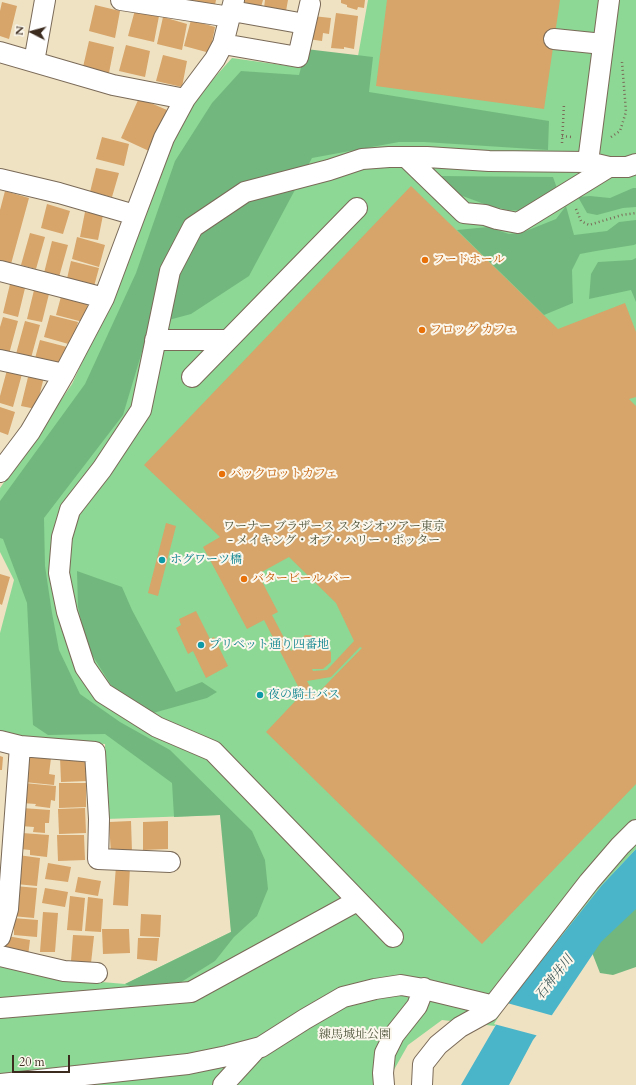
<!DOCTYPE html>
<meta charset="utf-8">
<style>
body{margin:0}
#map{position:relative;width:636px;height:1085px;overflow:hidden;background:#efe2c3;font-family:Cardo,serif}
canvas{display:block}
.north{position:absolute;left:12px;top:12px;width:40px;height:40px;-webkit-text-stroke:3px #fbf7ec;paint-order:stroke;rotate:276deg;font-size:11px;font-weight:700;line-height:16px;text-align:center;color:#3b2a1e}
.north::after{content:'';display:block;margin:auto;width:14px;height:18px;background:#3b2a1e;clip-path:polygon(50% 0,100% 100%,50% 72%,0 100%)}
.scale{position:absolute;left:12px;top:1055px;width:58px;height:18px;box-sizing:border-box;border:2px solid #3b2a1e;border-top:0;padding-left:5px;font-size:12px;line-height:14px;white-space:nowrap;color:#3b2a1e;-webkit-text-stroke:3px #fbf7ec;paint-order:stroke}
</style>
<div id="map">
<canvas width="636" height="1085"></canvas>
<div class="north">N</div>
<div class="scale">20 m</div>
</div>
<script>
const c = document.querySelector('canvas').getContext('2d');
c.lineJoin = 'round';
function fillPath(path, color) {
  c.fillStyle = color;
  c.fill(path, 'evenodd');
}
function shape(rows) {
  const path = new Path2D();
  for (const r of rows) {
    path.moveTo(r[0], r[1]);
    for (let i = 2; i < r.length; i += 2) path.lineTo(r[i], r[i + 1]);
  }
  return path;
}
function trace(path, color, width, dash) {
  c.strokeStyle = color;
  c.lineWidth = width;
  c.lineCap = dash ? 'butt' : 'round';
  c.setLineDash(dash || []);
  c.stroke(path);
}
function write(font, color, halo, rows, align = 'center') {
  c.font = font + ' Cardo,"Noto Serif JP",serif';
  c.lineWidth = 4;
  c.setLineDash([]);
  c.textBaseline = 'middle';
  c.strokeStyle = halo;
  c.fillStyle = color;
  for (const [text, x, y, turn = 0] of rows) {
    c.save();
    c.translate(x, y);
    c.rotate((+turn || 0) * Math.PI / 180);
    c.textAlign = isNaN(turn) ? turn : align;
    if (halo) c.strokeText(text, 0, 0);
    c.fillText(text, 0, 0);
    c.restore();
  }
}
fillPath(shape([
 [368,0,636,0,636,849,602,885,511,999,495,1026,442,1020,408,1045,391,1075,395,1085,0,1085,0,962,78,980,125,984,231,932,227,844,220,815,106,819,105,744,34,741,0,732,0,633,14,580,0,552,0,488,72,384,110,302,149,195,189,106,232,58,303,68,358,56]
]), '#8dd895');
fillPath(shape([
 [306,49,373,57,369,92,549,121,548,150,424,142,399,142,312,158,249,276,191,314,150,325,123,415,44,518,45,566,52,613,59,650,80,694,120,722,170,750,252,831,265,860,268,889,257,916,234,937,215,961,170,989,139,990,125,984,231,932,220,815,174,817,172,783,105,734,48,735,33,725,27,603,3,539,0,538,0,501,85,384,136,273,175,161,212,103,241,71,299,75],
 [438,176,553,177,558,191,526,211,508,210,487,205,457,194],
 [633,188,636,188,636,207,623,208,597,215,587,213,578,197,590,196,610,198],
 [566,206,574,235,607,231,619,222,636,220,636,244,634,245,596,251,580,254,572,270,573,303,544,315,457,230,488,227,509,234,521,233,556,219],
 [636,258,636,302,631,290,589,299,591,274,598,262,632,260],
 [77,571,122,587,132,610,176,692,202,682,217,692,207,698,146,715,111,685,87,647,78,607],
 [636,895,636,967,613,975,600,973,589,945]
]), '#72b87e');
fillPath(shape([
 [636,849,636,909,601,942,552,1015,533,1040,509,1085,461,1085,511,999,602,885]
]), '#4ab4c8');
fillPath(shape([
 [507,1003,554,1016,539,1036,494,1024]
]), '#efe2c3');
fillPath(shape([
 [193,0,216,0,215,5,193,2],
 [244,0,263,0,261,7,244,2],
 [265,0,288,0,286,11,264,8],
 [341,0,365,0,364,8,358,7,357,10,347,7,347,5,341,3],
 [387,0,560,0,544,109,376,86],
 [2,2,17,6,9,39,0,36,0,11],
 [95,5,120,11,115,38,89,31],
 [135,10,159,16,154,42,128,36],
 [336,13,358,16,354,49,344,47,344,49,331,48],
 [313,16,331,18,329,34,323,33,322,41,308,39],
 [163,17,187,24,182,50,157,44],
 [191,20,215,27,210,53,184,46],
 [89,41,114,47,109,73,83,67],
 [126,45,150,51,145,77,119,71],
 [163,55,187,61,182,87,156,81],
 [139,98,167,110,149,151,121,138],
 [102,137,129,144,124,166,96,159],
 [96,168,119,173,112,197,90,192],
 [411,186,558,329,625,303,636,332,636,397,629,399,636,406,636,784,482,944,266,732,302,694,264,620,247,629,203,547,220,537,144,465],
 [289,557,336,603,354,641,327,670,313,671,312,669,323,669,331,662,331,652,324,645,317,645,317,641,311,635,305,635,298,642,298,647,291,651,272,615,278,612,258,574],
 [360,647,362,648,315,696,307,681,331,677],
 [5,191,29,198,11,264,0,261,0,210],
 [47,204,70,211,63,234,41,228],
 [85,212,103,215,98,240,80,237],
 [30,233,45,237,36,269,21,265],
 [77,237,105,245,99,267,72,259],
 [52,241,68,245,59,277,44,273],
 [71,261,99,268,93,290,66,283],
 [11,280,26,284,18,317,3,313],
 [35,286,50,290,42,322,27,319],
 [62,293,89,300,83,322,56,315],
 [50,315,78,322,72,345,44,337],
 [3,317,18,321,9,354,0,351,0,327],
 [25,321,40,325,31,358,16,354],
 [40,340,67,347,62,369,34,362],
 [7,370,22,374,13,407,0,403,0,396],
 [29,373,44,377,36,409,21,406],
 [0,407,15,412,8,435,0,432],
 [166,523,176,526,158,596,148,593],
 [0,574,10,577,2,605,0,604],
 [196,611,210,639,214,637,228,666,206,678,193,651,188,654,176,628,181,625,179,619],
 [0,756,3,757,2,770,0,770],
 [32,756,51,758,49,774,55,775,54,785,24,782,26,761],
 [60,757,87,757,87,781,61,782],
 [24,783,56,786,55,801,51,800,50,808,35,806,36,804,22,803],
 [59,783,86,783,86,807,59,808],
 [22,808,50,810,49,823,45,823,45,833,33,832,34,827,21,826],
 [85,808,86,833,59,834,58,809],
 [131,821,132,852,111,854,109,822],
 [168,821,168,849,143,850,143,822],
 [22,833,49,835,47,857,30,855,30,850,20,849],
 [57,835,84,835,85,860,58,861],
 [18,855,40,858,37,886,16,884],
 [48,863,71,867,68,882,45,879],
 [116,866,130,867,128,906,113,905],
 [78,877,101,881,98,896,75,892],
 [15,886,37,888,34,918,12,916],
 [45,888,68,892,65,907,42,903],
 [70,896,85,898,82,931,67,930],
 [88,897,103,899,101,932,85,931],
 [43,912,58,913,55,952,40,952],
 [141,914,161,915,160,937,140,936],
 [13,918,38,920,37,937,14,935,14,927,12,927],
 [102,929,129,929,130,953,103,954],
 [73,935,94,936,91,963,71,961],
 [7,936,30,940,28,956,5,952],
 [138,938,159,938,157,961,137,959]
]), '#d7a469');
const minor = shape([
 [121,0,230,17],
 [232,11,305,24],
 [554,39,603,44],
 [223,44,298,57,310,4],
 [0,52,113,85,185,99],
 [34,62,45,0],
 [406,157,464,213,485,215,497,219,518,223,609,167],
 [588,162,609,0],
 [0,179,59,193,135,215],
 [0,271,104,298],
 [155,340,228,340],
 [0,360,64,374],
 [192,377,357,208],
 [0,472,30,432,64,374,104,298,135,215,164,138,185,99,215,59,223,44,234,0],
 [0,741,20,746,8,909,0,937],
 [20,746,95,752,99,819,98,859,170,862],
 [393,937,213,751,157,727,103,693,85,667,67,612,59,573,62,537,70,510,102,469,141,410,170,271,193,227,245,192,329,170,362,159,389,157,427,157,489,161,588,162,609,167,627,167,636,164],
 [0,956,64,971,97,973],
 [0,1008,191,992,357,901],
 [0,1084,188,1064,227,1056,261,1047,305,1019,343,997,375,989,401,985,424,989,486,1004],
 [223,1085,256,1049],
 [384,1085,383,1073,385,1053,394,1035,417,1006,424,988],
 [422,1085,423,1064,438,1045,460,1027,489,1011,589,882,620,846,636,830]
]);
trace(minor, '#7a6a58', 22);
trace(shape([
 [562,136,572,137],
 [611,137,620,131,626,112,622,62],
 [562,143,564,104],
 [576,209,581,221,589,225,622,215,636,213]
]), '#7a6a58', 2.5, [1, 3]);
trace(minor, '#fff', 20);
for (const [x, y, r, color] of [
 [425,260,4,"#e8710a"],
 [422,330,4,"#e8710a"],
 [222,474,4,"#e8710a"],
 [162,560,4,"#0f9aa8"],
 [244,579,4,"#e8710a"],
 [201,645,4,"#0f9aa8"],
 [260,695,4,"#0f9aa8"]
]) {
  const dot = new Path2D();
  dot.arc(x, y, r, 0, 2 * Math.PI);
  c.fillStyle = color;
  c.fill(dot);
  trace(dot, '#fbf7ec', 1.5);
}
write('12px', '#c56008', '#fbf7ec', [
 ["フードホール",433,260],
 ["フロッグ カフェ",430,330],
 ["バックロットカフェ",230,474],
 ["バタービール バー",252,579]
], 'left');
write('12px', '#50563c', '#fbf7ec', [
 ["ワーナー ブラザース スタジオツアー東京",334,527],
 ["- メイキング・オブ・ハリー・ポッター",334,541],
 ["練馬城址公園",355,1035]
]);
write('12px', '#0d838f', '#fbf7ec', [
 ["ホグワーツ橋",170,560],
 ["プリベット通り四番地",209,645],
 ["夜の騎士バス",268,695]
], 'left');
write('italic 13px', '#405a5a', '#fbf7ec', [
 ["石神井川",555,978,-52]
]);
</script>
